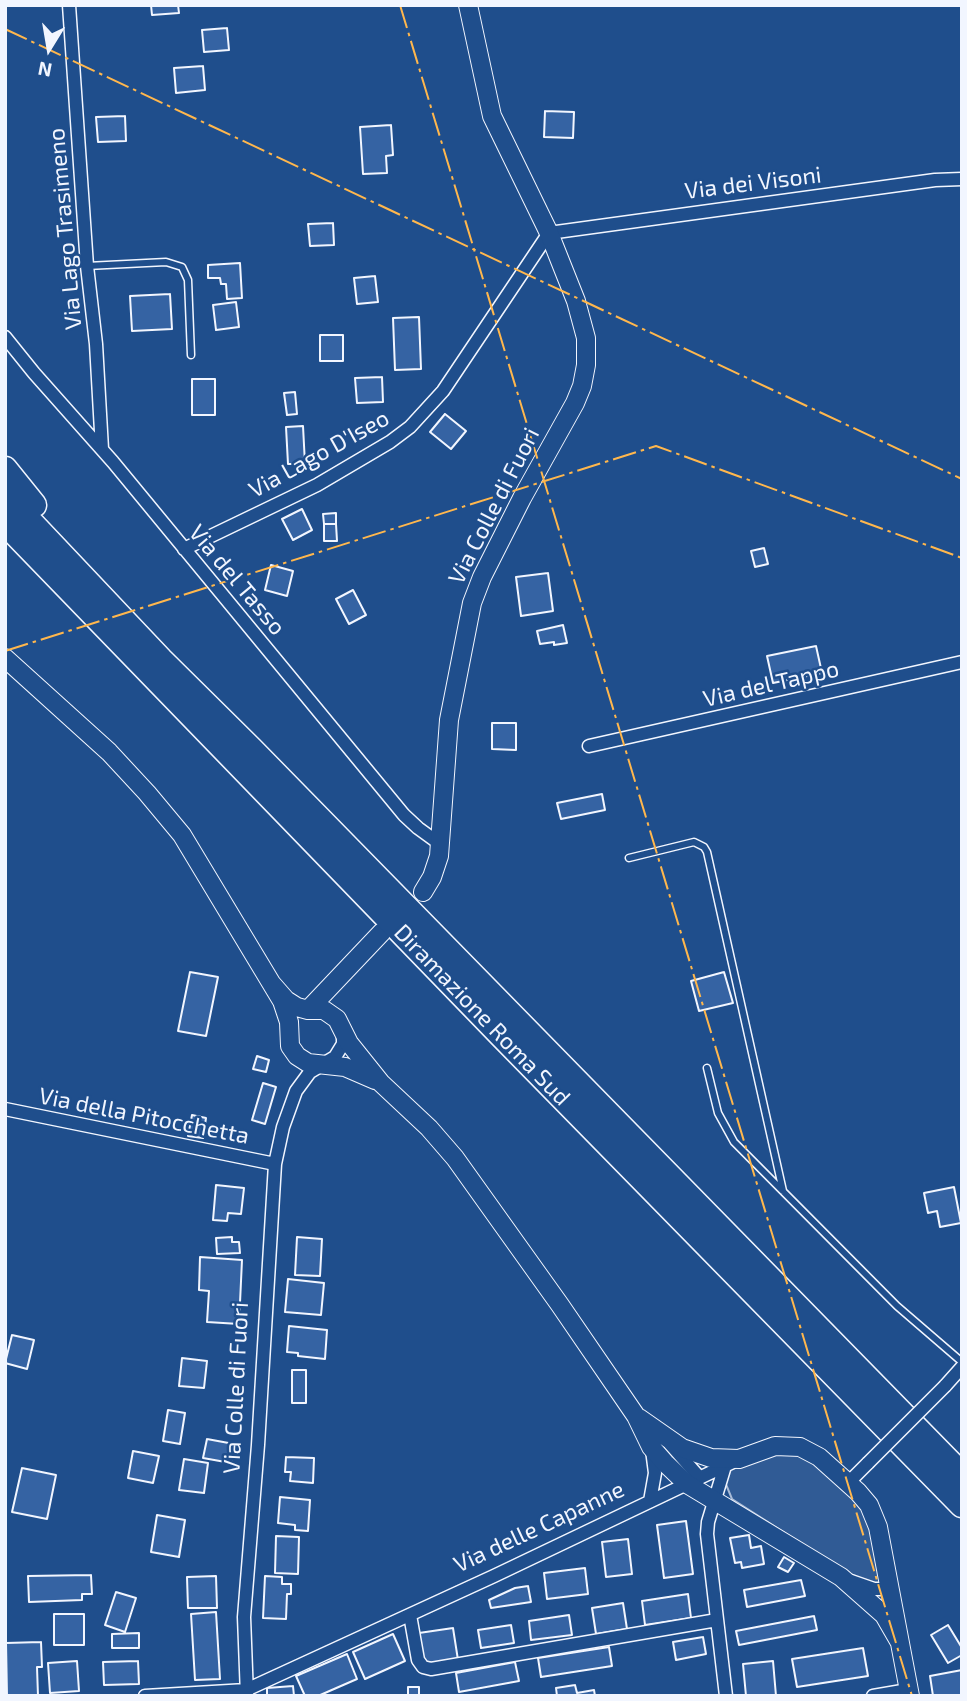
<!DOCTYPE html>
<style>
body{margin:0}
#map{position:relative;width:967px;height:1701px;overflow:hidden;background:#1f4e8c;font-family:"Exo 2",sans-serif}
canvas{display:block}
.frame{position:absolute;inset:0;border:7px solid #f2f6ff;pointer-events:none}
.north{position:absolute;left:14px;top:14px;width:70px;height:70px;-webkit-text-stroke:5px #1f4e8c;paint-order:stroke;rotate:191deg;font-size:19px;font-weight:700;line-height:28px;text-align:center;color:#f2f6ff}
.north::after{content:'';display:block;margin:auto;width:24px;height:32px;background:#f2f6ff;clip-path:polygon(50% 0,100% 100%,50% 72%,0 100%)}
</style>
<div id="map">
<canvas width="967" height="1701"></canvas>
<div class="frame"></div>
<div class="north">N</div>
</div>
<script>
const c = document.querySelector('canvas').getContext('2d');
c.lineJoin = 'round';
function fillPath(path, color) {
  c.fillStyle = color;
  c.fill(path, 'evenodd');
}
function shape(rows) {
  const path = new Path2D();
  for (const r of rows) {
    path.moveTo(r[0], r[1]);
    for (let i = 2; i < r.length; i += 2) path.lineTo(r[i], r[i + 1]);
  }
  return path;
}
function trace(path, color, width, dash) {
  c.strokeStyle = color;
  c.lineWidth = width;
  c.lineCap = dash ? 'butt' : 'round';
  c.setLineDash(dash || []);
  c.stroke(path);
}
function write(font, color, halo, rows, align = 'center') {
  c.font = font + ' "Exo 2",sans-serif';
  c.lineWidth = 5;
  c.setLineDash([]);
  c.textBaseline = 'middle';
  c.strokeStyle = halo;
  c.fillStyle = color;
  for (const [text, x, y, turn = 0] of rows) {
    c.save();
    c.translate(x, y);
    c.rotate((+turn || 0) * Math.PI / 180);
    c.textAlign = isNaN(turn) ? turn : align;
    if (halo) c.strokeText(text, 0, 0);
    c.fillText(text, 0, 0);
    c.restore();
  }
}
const green = shape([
 [783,1450,808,1458,849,1492,868,1518,883,1585,863,1580,846,1572,732,1499,725,1482,727,1470,783,1450]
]);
fillPath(green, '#305b95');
trace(green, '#a8bbd7', 2);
const building = shape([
 [151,5,178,5,179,13,152,15,151,5],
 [227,28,229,50,204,52,202,30,227,28],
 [203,66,205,90,176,93,174,68,203,66],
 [545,111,574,112,573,138,544,137,545,111],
 [125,116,126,141,98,142,96,117,125,116],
 [391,125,393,155,386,156,387,173,363,174,360,127,391,125],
 [333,223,334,245,310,246,308,224,333,223],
 [240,263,242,298,227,299,226,284,221,284,220,278,208,278,208,265,240,263],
 [375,276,378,302,357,304,354,278,375,276],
 [170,294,172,329,132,331,130,296,170,294],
 [236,302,239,327,216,330,213,305,236,302],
 [419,317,421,369,395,370,393,318,419,317],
 [320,335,343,335,343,361,320,361,320,335],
 [382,377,383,402,357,403,355,378,382,377],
 [192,379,215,379,215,415,192,415,192,379],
 [295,392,297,414,287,415,284,393,295,392],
 [445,414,466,431,451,449,430,432,445,414],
 [303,426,305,464,288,464,286,427,303,426],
 [302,509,312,530,293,540,282,519,302,509],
 [336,513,336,524,324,524,323,514,336,513],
 [324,524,336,524,337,541,324,541,324,524],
 [764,548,768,564,755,567,751,551,764,548],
 [271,565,293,571,287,596,265,590,271,565],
 [548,573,553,611,521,616,516,577,548,573],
 [353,590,366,615,349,624,336,599,353,590],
 [563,625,567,643,554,645,554,642,540,644,537,631,563,625],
 [816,646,822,673,773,683,767,656,816,646],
 [492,723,516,723,516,750,492,749,492,723],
 [602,794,605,810,561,819,557,803,602,794],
 [190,972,218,977,206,1036,178,1031,190,972],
 [724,972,733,1003,699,1011,691,981,724,972],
 [257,1056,269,1060,266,1072,253,1069,257,1056],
 [263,1083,276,1087,265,1124,252,1120,263,1083],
 [192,1115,206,1118,203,1138,188,1136,192,1115],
 [216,1185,244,1188,241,1214,228,1213,227,1221,213,1220,216,1185],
 [954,1187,961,1223,940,1227,937,1211,928,1213,924,1193,954,1187],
 [232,1237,232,1242,239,1242,240,1253,217,1254,216,1238,232,1237],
 [297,1237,322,1239,320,1276,295,1275,297,1237],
 [200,1257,242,1260,239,1324,207,1322,209,1291,199,1290,200,1257],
 [288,1279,324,1283,321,1315,285,1312,288,1279],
 [289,1326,327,1330,325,1359,298,1356,298,1353,287,1352,289,1326],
 [12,1335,34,1340,27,1369,5,1363,12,1335],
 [182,1358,207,1361,204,1388,179,1386,182,1358],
 [292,1370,306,1370,306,1403,292,1403,292,1370],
 [168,1410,185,1413,180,1444,163,1441,168,1410],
 [207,1439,234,1444,231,1463,203,1458,207,1439],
 [133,1451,159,1456,153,1483,128,1478,133,1451],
 [286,1457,314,1458,313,1483,290,1481,291,1472,285,1472,286,1457],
 [184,1459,208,1463,204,1493,179,1490,184,1459],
 [22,1468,56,1475,47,1519,12,1512,22,1468],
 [280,1497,310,1500,308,1531,295,1530,295,1525,278,1523,280,1497],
 [157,1515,185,1520,179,1557,151,1552,157,1515],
 [686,1521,693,1574,664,1578,657,1525,686,1521],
 [749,1535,751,1548,761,1546,764,1564,742,1568,741,1562,735,1563,730,1538,749,1535],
 [276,1536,299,1537,298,1574,275,1573,276,1536],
 [628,1539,632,1574,606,1577,602,1542,628,1539],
 [784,1557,794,1563,788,1572,778,1567,784,1557],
 [585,1568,588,1594,547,1599,544,1573,585,1568],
 [91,1575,92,1594,82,1594,82,1600,29,1602,28,1576,91,1575],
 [216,1576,217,1608,188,1608,187,1577,216,1576],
 [265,1576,282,1577,282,1584,291,1584,291,1594,287,1594,286,1619,263,1618,265,1576],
 [801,1580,805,1596,747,1607,744,1590,801,1580],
 [528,1586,531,1602,491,1608,489,1600,515,1588,528,1586],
 [116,1592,136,1598,125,1632,105,1625,116,1592],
 [688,1594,691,1618,645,1625,642,1601,688,1594],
 [623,1603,627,1629,596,1634,592,1608,623,1603],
 [216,1612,220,1679,195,1680,191,1614,216,1612],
 [54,1614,84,1614,84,1645,54,1645,54,1614],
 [569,1615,572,1635,531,1640,529,1621,569,1615],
 [814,1616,817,1630,739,1645,736,1631,814,1616],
 [511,1625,514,1643,481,1648,478,1630,511,1625],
 [948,1625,962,1648,962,1655,948,1663,931,1635,948,1625],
 [453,1628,458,1660,424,1665,419,1633,453,1628],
 [139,1633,139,1648,112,1648,112,1634,139,1633],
 [393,1634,405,1661,365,1679,353,1652,393,1634],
 [703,1637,706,1654,676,1660,673,1642,703,1637],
 [41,1642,42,1667,37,1667,38,1696,7,1696,6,1643,41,1642],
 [609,1647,612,1666,541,1677,538,1658,609,1647],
 [863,1648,868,1676,797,1687,792,1659,863,1648],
 [347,1654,357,1679,318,1696,305,1696,296,1676,347,1654],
 [77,1661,79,1691,50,1693,48,1663,77,1661],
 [138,1661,139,1684,104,1685,103,1662,138,1661],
 [773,1661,776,1696,746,1696,743,1664,773,1661],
 [515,1662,519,1681,459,1692,456,1673,515,1662],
 [962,1670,962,1696,933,1696,930,1676,962,1670],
 [575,1685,577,1693,594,1690,595,1696,557,1696,556,1688,575,1685],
 [293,1686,294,1696,267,1696,267,1688,293,1686],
 [408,1687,419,1687,419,1696,408,1696,408,1687]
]);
fillPath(building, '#3563a3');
trace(building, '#f2f6ff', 2);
const lane = shape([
 [87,266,166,262,182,267,188,280,191,355],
 [629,858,694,842,704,847,707,852,783,1191],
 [707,1068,718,1113,734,1142,897,1306,962,1362]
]);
const street = shape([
 [69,5,87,266,96,344,102,449],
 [5,337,34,373,113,462,404,815,418,828,440,844],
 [184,549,317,485,390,442,410,427,443,391,549,233,935,180,962,179],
 [589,746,962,662],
 [5,1109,275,1164],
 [945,1386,962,1367],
 [670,1444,700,1478],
 [725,1466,708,1522,707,1534,726,1696],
 [849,1482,868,1463],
 [650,1501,655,1473,652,1450],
 [851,1581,874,1589,890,1589],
 [410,1615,418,1660,423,1667,431,1669,717,1620],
 [145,1696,246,1690,494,1576,737,1460],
 [247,1696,244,1617,258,1445,275,1164,283,1127,296,1091,310,1072,335,1057,343,1044,343,1033],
 [873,1696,908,1690]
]);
const secondary = shape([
 [5,658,109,752,147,793,182,835,282,1001,289,1022,290,1046,297,1056,308,1063,345,1067,375,1080],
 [423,892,432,877,439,856,449,720,472,603,482,577,522,498,575,403,582,386,586,365,586,338,576,301,549,233,492,116,468,5],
 [272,984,286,1000,297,1007,308,1010,324,1010,337,1019,349,1043,381,1083,429,1128,455,1158,560,1305,636,1416,651,1447,665,1463,687,1484,841,1577,884,1615,899,1641],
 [308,1010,382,932],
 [639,1418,682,1448,711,1458,739,1459,775,1446,800,1447,819,1457,858,1492,869,1505,878,1527,910,1696]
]);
const highway = shape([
 [5,469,34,505],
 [5,495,161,660,251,749,962,1475],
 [5,523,502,1036,962,1505]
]);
trace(lane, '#f2f6ff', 9);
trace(street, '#f2f6ff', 15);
trace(secondary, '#f2f6ff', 20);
trace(highway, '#f2f6ff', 27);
trace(lane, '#1f4e8c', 6);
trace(street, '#1f4e8c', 12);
trace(secondary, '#1f4e8c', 18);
trace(highway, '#1f4e8c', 24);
const streetBridge = shape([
 [868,1463,945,1386]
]);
trace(streetBridge, '#f2f6ff', 15, []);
trace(streetBridge, '#1f4e8c', 12);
trace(shape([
 [400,5,912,1696],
 [5,29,962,479],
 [5,651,656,446,962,558]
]), '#ffb74d', 2, [24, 5, 3.5, 5]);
write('23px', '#f2f6ff', '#1f4e8c', [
 ["Via dei Visoni",753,183,-7],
 ["Via Lago Trasimeno",65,229,-95],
 ["Via Lago D'Iseo",319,454,-29],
 ["Via Colle di Fuori",494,506,-63],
 ["Via del Tasso",237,580,50],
 ["Via del Tappo",771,684,-13],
 ["Diramazione Roma Sud",482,1015,46],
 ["Via della Pitocchetta",144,1116,11],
 ["Via Colle di Fuori",236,1388,-87],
 ["Via delle Capanne",539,1527,-25]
]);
</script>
